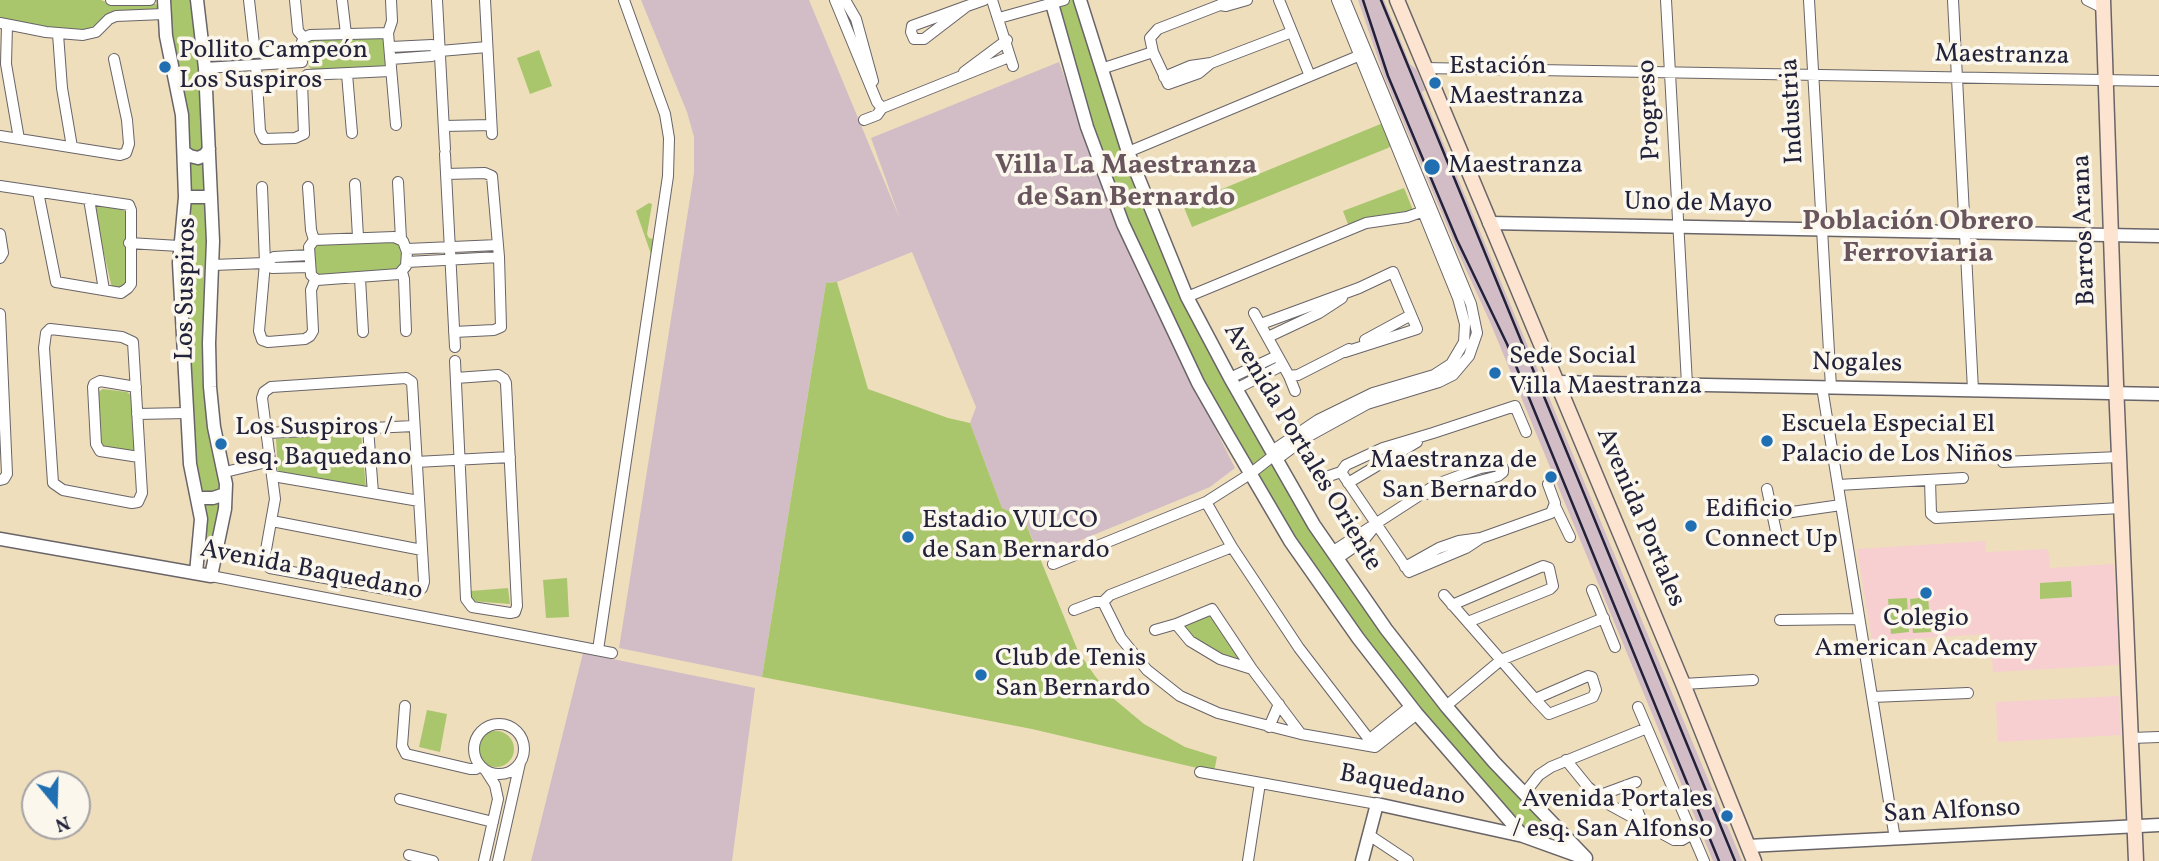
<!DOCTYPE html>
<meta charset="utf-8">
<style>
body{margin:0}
#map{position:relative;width:2159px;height:861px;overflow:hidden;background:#eedebc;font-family:Vollkorn,serif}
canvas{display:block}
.north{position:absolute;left:21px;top:770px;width:70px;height:70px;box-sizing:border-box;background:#fbf7ec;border:2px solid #a4a2a5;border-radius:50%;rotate:161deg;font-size:19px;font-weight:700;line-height:28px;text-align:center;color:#22223b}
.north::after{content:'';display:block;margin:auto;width:24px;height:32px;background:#1f6fb2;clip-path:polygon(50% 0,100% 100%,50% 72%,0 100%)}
</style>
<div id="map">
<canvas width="2159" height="861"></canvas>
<div class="north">N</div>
</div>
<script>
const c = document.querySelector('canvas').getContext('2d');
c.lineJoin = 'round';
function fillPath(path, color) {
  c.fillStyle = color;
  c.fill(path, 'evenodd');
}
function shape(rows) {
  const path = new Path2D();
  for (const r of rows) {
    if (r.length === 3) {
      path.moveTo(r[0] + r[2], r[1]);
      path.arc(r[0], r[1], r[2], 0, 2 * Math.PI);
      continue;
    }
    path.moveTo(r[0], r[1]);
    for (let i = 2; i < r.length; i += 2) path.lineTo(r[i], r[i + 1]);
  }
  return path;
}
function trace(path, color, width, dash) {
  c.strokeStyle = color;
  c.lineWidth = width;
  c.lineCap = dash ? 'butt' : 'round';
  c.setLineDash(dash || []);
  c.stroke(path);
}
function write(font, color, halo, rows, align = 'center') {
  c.font = font + ' Vollkorn,serif';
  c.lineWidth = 7;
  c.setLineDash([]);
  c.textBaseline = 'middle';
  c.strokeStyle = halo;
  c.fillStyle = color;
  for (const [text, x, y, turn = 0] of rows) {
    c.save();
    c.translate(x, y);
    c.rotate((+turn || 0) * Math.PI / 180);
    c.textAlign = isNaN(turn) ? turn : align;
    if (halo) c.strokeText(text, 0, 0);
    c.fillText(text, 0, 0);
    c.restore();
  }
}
fillPath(shape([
 [1985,541,1986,552,2048,549,2050,568,2114,564,2119,665,1993,672,1990,634,1872,641,1857,549],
 [2119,696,2121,735,1998,742,1996,702]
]), '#f7cfd1');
fillPath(shape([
 [641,0,809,0,900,219,871,138,1059,62,1137,272,1235,468,1210,487,1040,557,1023,517,1002,508,970,423,976,407,912,252,837,282,826,283,762,677,619,648,694,173,694,137,687,112],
 [1358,0,1384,0,1410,64,1416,69,1425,90,1422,92,1742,861,1713,861,1490,322,1458,252,1384,76],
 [583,653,755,688,732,861,531,861]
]), '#d2bdc6');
fillPath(shape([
 [0,0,101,0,117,6,156,4,159,7,156,9,113,12,92,29,82,31,45,28,0,18],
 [168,0,191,0,197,49,203,151,190,154,173,53],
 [1055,0,1078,0,1174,273,1373,615,1569,846,1524,834,1455,755,1372,649,1269,502,1198,371,1128,220,1092,125],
 [381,36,384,38,387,63,384,66,314,71,309,67,307,45,311,39],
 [539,50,552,86,530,94,517,58],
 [1383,123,1392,145,1388,148,1192,227,1183,205],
 [206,158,207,195,191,194,190,159],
 [1404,188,1413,210,1411,213,1349,227,1343,211],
 [193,202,206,202,209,207,205,363,222,475,220,492,204,492,200,486,196,464,185,261,189,210],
 [649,203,652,204,647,234,649,238,653,239,652,257,636,211],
 [93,206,119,208,126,212,127,283,122,286,112,288],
 [392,241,399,244,401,249,401,264,398,270,319,276,315,273,313,254,316,245],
 [837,282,868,389,948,418,970,423,1002,508,1023,517,1078,651,1095,676,1114,699,1144,724,1185,747,1217,757,1214,772,1032,729,762,677,826,283],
 [103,389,127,392,132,396,135,450,133,451,103,448,100,443,98,392],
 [361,433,366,488,278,471,276,439],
 [223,502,209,554,205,555,203,503],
 [567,578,569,617,546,618,543,580],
 [2071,581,2072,597,2040,599,2040,583],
 [508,588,510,604,471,601,471,591],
 [1928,597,1931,632,1913,633,1910,599],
 [1907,598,1909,632,1891,634,1888,599],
 [1210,615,1244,663,1224,657,1193,640,1181,626],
 [427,710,447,714,440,752,419,747],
 [496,749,18]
]), '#a9c66d');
const minor = shape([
 [111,0,150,0],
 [249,0,255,53],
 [295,0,298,31,304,38,302,42],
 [342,0,346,34],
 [391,0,392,21,388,33,396,125],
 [437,0,445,149],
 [485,0,492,134],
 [835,0,877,102,882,108],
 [845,0,856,19,873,81],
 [992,0,1013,66],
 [1279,0,1310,76],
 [1666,0,1687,384],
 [1809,0,1831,387],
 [1953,0,1973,390],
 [2087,0,2103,8],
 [1220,5,1226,6,1247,0],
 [967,6,924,39,914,39,911,32,912,26,967,6,984,0],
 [999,18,1064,0],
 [0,23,46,32,83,35,96,32,109,19,116,16,164,14],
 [7,25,6,64,19,139],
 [58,34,62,88,72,147],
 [304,38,310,35,388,33],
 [391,47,432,45,440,51],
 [204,56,302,50],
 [391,59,432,56,440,51,487,47],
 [1211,63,1199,73,1168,84,1153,52,1150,38,1158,29,1220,5,1226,0],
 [256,66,260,131,264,139,295,138,304,134,302,83,307,75],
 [205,68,302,62],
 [1424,68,2159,81],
 [1101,69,1153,52],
 [964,72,1007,40],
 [347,74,352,133],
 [307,75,390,71],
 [1164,77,1190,66,1211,63,1292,32],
 [864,120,877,115,882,108,1009,57],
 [444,126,491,125],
 [0,136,120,155,126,153,129,144,127,120,114,59],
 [1128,152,1363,54],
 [445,154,455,347],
 [446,174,485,173,492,176,499,257,501,327,494,330,454,332],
 [398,182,401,239],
 [355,184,358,237],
 [0,186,129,205,131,210,131,284,128,288,121,293,56,282,38,192],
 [262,187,265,263,259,331,262,340,268,342,305,339,310,336,313,331,311,290,315,280],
 [308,187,311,230,314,240],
 [89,199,104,290],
 [0,234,3,253,0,258],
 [394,237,403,241,407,252,406,266,399,274,317,280,311,275,309,247,314,240,394,237],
 [129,243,179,246],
 [407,249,498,245],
 [407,262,499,257],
 [265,263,274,257,309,255],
 [213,265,265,263,272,268,309,267],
 [402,272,404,279,406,331],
 [360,278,363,332],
 [1187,297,1366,223,1407,217,1427,210],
 [1254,313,1289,376,1298,375,1349,349],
 [0,314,7,474,4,479,0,480],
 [1261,324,1359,288,1393,272,1417,329,1345,352],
 [50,329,122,337,133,342,142,493,138,502,132,503,63,490,53,483,44,348,46,333,50,329],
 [1268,337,1319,313,1342,298],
 [1365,340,1411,315],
 [455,361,466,599,472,607,510,613,515,612,517,606,506,383,504,379,498,375,456,378],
 [1289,376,1295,391],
 [406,378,412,382,424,582,422,588,413,594,270,568,264,561,275,499,262,398,264,392,271,387,406,378],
 [1230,378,1277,356],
 [136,387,100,381,94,384,93,387,96,444,100,451,139,457],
 [1822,387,1895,839],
 [1236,389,1281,366],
 [137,414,187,413],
 [368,428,373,493],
 [267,433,414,426],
 [1273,456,1280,457,1307,437,1367,404,1439,382,1453,375,1469,356,1477,333,1471,304,1345,0],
 [416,462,510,457],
 [2003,462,2119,457],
 [225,472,271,461],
 [1341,472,1409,572,1466,548,1481,538],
 [273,476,419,501],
 [1326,477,1341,472,1346,465,1383,448,1433,433,1515,406,1526,432],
 [1930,480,1931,514,1936,518,2121,508],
 [1348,483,1417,442],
 [1838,485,1963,478],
 [1767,489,1778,541],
 [1206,502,1232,547,1299,648,1375,747],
 [1555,506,1570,537],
 [1771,515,1841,505],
 [272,521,422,550],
 [1332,552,1437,484,1480,468,1497,465,1503,468,1503,472,1498,476,1436,493,1423,494],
 [1337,559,1364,540,1376,525],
 [1053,564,1206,502,1250,474,1273,456,1275,449,1318,420,1373,393,1434,375,1451,364,1464,342,1465,324,1458,298,1337,0],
 [1405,567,1439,548,1459,541,1481,538,1551,513,1555,503,1548,484],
 [211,576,612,653],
 [1592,590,1615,647],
 [1444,595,1535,699,1549,714,1593,697,1596,690,1592,677,1588,676,1535,699],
 [1103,602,1121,638,1147,670,1180,696,1218,713,1301,734,1375,747,1417,714],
 [1452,605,1543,566,1549,568,1553,586,1550,589,1468,622],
 [1074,610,1095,602,1103,602,1110,595,1232,547],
 [1780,620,1859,619],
 [1155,630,1176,624],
 [598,650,668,176,669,138,665,114,624,0],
 [1252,669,1220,659,1190,641,1176,624,1212,609,1252,669,1301,734],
 [1683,684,1753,680],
 [1872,697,1968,693],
 [405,706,402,746,406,754,470,769,476,769,480,765],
 [1446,706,1501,660,1604,618],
 [1638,707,1704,861],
 [499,749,25],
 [1269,727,1279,704],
 [2131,738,2159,737],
 [1370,739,1411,706],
 [1566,760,1588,787,1610,805,1674,840,1682,840,1692,834],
 [1200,772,1377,804],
 [1627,785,1642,822],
 [1524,794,1539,775,1551,767,1647,728],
 [1598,796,1636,782],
 [400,799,493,822],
 [1369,835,1408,861],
 [409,855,433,861],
 [484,861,498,799,495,785,486,771],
 [498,861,520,763],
 [1248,861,1260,783]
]);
const tertiary = shape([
 [164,0,166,36,182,115,185,197,179,263,190,464,201,519,196,573],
 [1051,0,1087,127,1123,224,1198,383,1226,432,1290,541,1358,638,1417,714,1523,836],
 [1080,0,1128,152,1187,297,1230,378,1314,525,1386,629,1446,706,1494,762,1586,858],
 [184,152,190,156,198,158,205,155,209,149],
 [185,197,211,197],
 [1489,223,2159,236],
 [1555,382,2159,394],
 [197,498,213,498,225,494],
 [0,539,211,576,225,509,226,484,214,427,210,387,209,343,213,241,205,68,197,0],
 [1748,846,2159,825],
 [1362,861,1377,804,1523,836,1584,858]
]);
const secondary = shape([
 [1397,0,1683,684,1754,861],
 [2103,0,2116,384,2136,861]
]);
trace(minor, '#696468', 12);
trace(tertiary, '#696468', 15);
trace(secondary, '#696468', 17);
trace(minor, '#fff', 10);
trace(tertiary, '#fff', 12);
trace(secondary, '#fde4d1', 14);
trace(shape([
 [1363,0,1388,76,1457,240,1507,344,1719,861],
 [1381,0,1735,861]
]), '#22223b', 2.5);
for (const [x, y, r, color] of [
 [165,67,7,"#1f6fb2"],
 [1435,83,7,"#1f6fb2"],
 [1432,167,9,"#1f6fb2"],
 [1495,373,7,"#1f6fb2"],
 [1767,441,7,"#1f6fb2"],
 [221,444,7,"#1f6fb2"],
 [1551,477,7,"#1f6fb2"],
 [1691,526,7,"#1f6fb2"],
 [908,537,7,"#1f6fb2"],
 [1926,593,7,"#1f6fb2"],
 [981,675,7,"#1f6fb2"],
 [1727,816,7,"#1f6fb2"]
]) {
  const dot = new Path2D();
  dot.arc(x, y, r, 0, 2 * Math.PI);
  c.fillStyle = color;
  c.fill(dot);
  trace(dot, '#fbf7ec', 2.5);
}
write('26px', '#22223b', '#fbf7ec', [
 ["Pollito Campeón",179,52],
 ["Los Suspiros",179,82],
 ["Estación",1449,68],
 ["Maestranza",1449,98],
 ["Maestranza",1448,167],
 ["Sede Social",1509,358],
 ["Villa Maestranza",1509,388],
 ["Escuela Especial El",1781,426],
 ["Palacio de Los Niños",1781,456],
 ["Los Suspiros /",235,429],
 ["esq. Baquedano",235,459],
 ["Maestranza de",1537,462,"right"],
 ["San Bernardo",1537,492,"right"],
 ["Edificio",1705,511],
 ["Connect Up",1705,541],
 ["Estadio VULCO",922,522],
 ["de San Bernardo",922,552],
 ["Colegio",1926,620,"center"],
 ["American Academy",1926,650,"center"],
 ["Club de Tenis",995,660],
 ["San Bernardo",995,690],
 ["Avenida Portales",1713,801,"right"],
 ["/ esq. San Alfonso",1713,831,"right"]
], 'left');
write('26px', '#22223b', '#fbf7ec', [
 ["Maestranza",2002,57,1],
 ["Progreso",1651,110,-93],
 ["Industria",1794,111,-93],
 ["Uno de Mayo",1698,205,1],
 ["Barros Arana",2086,230,-92],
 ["Los Suspiros",188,289,-89],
 ["Nogales",1857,365,1],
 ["Avenida Portales Oriente",1301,448,59],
 ["Avenida Portales",1639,518,67],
 ["Avenida Baquedano",311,572,11],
 ["Baquedano",1402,787,11],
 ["San Alfonso",1952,813,-3]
]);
write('bold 28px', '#69555d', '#fbf7ec', [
 ["Villa La Maestranza",1126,168],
 ["de San Bernardo",1126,200],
 ["Población Obrero",1918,224],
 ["Ferroviaria",1918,256]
]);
</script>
